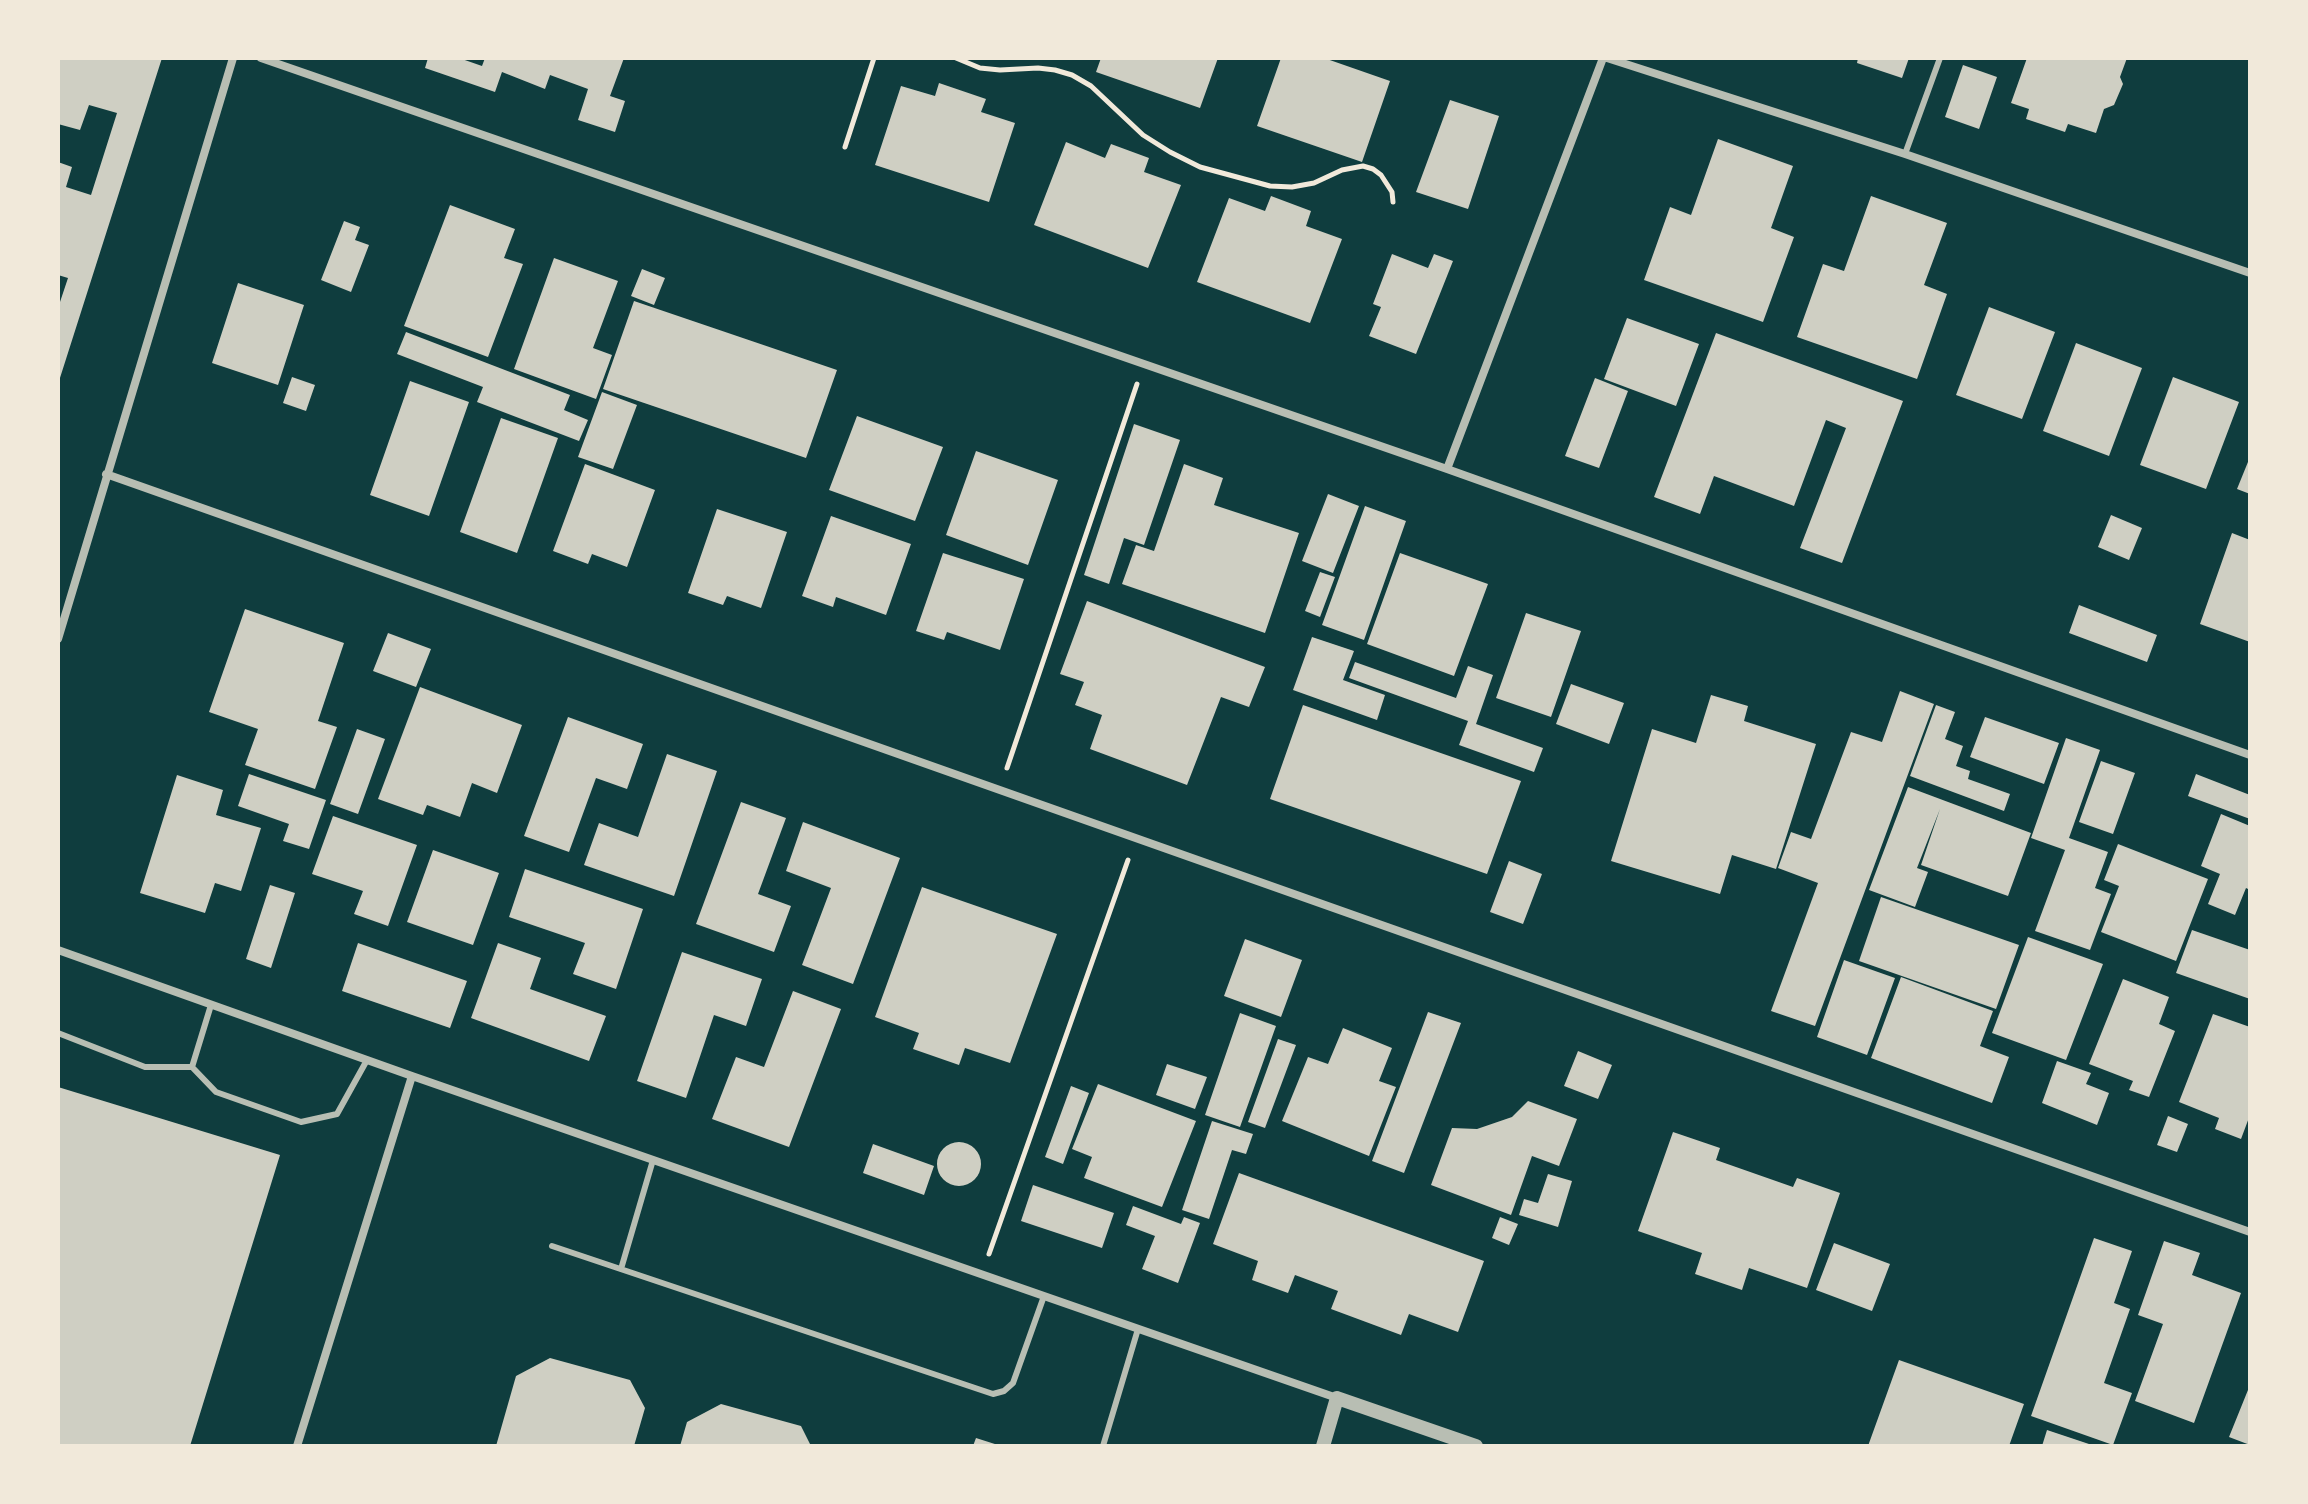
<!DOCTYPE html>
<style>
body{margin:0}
#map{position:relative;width:2308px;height:1504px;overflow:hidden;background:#0f3d3e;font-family:Montserrat,sans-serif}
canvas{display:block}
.frame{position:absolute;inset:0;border:60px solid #f1e9da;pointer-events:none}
</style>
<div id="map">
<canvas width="2308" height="1504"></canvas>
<div class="frame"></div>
</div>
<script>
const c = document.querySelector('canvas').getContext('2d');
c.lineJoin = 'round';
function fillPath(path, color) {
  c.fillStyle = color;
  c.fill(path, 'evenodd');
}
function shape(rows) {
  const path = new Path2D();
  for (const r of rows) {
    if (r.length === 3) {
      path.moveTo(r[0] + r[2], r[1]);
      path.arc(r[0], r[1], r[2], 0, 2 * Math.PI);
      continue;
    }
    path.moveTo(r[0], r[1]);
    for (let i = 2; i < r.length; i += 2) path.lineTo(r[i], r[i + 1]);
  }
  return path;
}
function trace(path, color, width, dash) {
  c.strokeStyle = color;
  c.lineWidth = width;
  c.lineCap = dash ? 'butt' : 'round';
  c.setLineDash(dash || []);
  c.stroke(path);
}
fillPath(shape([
 [58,58,162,58,59,381,58,308,68,278,58,275,58,162,72,167,66,187,91,195,117,113,89,105,80,130,58,124],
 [428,58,459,58,482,66,485,58,624,58,610,96,625,101,615,132,578,120,588,89,550,75,545,89,502,72,495,92,425,68],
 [1101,58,1218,58,1200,108,1096,72],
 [1281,58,1324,58,1390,81,1362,162,1257,126],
 [1858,58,1909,58,1902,78,1857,63],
 [2027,58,2127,58,2120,77,2123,84,2114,105,2104,109,2096,133,2068,124,2065,132,2026,119,2029,109,2011,103],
 [1963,65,1997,77,1979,129,1945,117],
 [939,83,986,99,981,112,1015,123,989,202,875,165,901,86,935,96],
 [1450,100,1499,116,1468,209,1416,192],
 [1718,139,1793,166,1771,228,1794,237,1763,322,1644,280,1670,207,1691,215],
 [1066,142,1105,158,1111,144,1149,158,1144,172,1181,185,1148,268,1034,225],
 [1271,196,1311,211,1306,226,1342,239,1310,323,1197,282,1229,198,1265,211],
 [1871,196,1947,223,1924,285,1947,294,1917,379,1797,337,1823,264,1844,271],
 [450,205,515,229,504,258,523,264,488,357,404,326],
 [344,221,360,227,355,240,369,245,351,292,321,280],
 [1392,254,1428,268,1434,254,1453,261,1416,354,1369,336,1381,307,1373,304],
 [554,258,618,281,593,348,612,355,596,399,514,369],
 [642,269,665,278,654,305,631,296],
 [238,283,304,305,278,385,212,363],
 [634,301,837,370,806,458,603,389],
 [1989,307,2055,332,2022,419,1956,395],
 [1627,318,1699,344,1676,406,1604,379],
 [406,332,570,395,564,410,588,420,579,441,477,402,483,387,397,354],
 [1716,333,1903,401,1842,563,1800,548,1846,428,1826,420,1794,506,1714,476,1700,514,1654,497],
 [2076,343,2142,368,2109,456,2043,431],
 [292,377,315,385,306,411,283,403],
 [2173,377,2239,402,2206,489,2140,465],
 [1595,378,1628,391,1599,468,1565,456],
 [410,381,469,402,429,516,370,495],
 [602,392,637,405,613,469,578,457],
 [857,416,943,447,915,521,829,490],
 [501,418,558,438,517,553,460,532],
 [1134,424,1180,440,1144,545,1124,538,1109,584,1084,575],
 [976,451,1058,480,1028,565,946,535],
 [2250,457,2250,494,2237,489],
 [585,464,655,490,627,567,592,554,588,564,553,551],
 [1184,464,1223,478,1214,505,1299,533,1265,633,1122,584,1136,545,1154,551],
 [1328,494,1359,506,1333,573,1302,561],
 [1365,506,1406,521,1364,640,1322,625],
 [717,509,787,532,761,608,727,596,723,605,688,593],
 [2111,515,2142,528,2129,560,2098,547],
 [831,516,911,544,886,615,836,597,833,607,802,596],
 [2232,533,2250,540,2250,642,2200,624],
 [943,553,1024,579,1000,650,947,632,944,640,916,631],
 [1400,553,1488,584,1454,676,1367,644],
 [1320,572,1335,577,1320,617,1305,611],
 [1087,601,1265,667,1249,707,1221,697,1187,785,1090,749,1102,715,1075,705,1084,682,1060,674],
 [2079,605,2157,635,2147,662,2069,633],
 [245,609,344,643,318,721,337,727,315,789,245,765,258,729,209,712],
 [1526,613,1581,631,1551,717,1496,698],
 [388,633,431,649,416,687,373,671],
 [1312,637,1354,651,1343,680,1385,695,1377,720,1293,690],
 [1355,662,1456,698,1468,666,1493,675,1476,724,1543,748,1534,772,1459,745,1468,721,1349,678],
 [1571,684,1624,703,1609,744,1556,724],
 [420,687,522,725,497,793,472,783,460,817,427,805,423,815,378,799],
 [1900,691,1934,704,1815,1026,1771,1011,1818,883,1778,868,1791,832,1811,839,1851,732,1882,742],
 [1711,695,1748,706,1744,721,1816,744,1776,869,1732,855,1720,894,1611,861,1652,729,1696,743],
 [1303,705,1521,781,1487,874,1270,799],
 [1936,705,1955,712,1945,739,1963,746,1956,766,1970,771,1968,779,2010,794,2004,811,1910,776],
 [568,717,643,744,627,789,596,778,569,852,524,836],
 [1985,717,2059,743,2044,784,1970,757],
 [357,729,385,739,358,814,330,804],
 [2066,738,2100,750,2069,838,2108,852,2095,888,2111,894,2090,950,2035,931,2065,850,2031,838],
 [667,754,717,771,674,896,584,865,599,823,638,837],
 [2101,761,2135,773,2113,834,2079,822],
 [249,774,326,800,309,849,283,841,289,824,238,806],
 [2196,774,2250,795,2250,819,2188,796],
 [177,775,223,790,216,815,261,828,241,891,215,883,205,913,140,893],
 [1908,787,2031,833,2008,896,1921,865,1940,809,1917,868,1928,872,1915,907,1869,890],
 [741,802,786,818,758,894,791,906,774,952,696,924],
 [2221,814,2250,826,2250,890,2246,888,2235,915,2208,904,2220,874,2201,866],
 [333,816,417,845,388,926,354,914,363,891,312,874],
 [803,822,900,858,853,984,802,965,831,888,786,871],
 [2118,844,2208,879,2176,961,2101,932,2119,886,2104,880],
 [433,850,499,873,473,945,407,922],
 [1509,861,1542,874,1523,924,1490,912],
 [525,869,643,909,616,989,573,974,585,943,509,917],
 [270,885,295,893,271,968,246,959],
 [922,887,1057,934,1010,1063,965,1048,959,1065,913,1049,919,1033,875,1017],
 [1881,897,2019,945,1996,1009,1859,961],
 [2192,930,2250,950,2250,999,2176,973],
 [2028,937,2103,964,2066,1060,1992,1033],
 [1245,939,1302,960,1281,1017,1224,996],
 [358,943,467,981,450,1028,342,991],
 [498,943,541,958,530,989,606,1016,589,1061,471,1018],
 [682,952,762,979,746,1026,714,1015,686,1098,637,1081],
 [1844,960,1895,978,1867,1055,1817,1037],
 [1901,977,1993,1011,1980,1046,2009,1057,1992,1103,1871,1058],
 [2123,979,2169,997,2159,1024,2175,1031,2149,1097,2129,1090,2133,1081,2089,1064],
 [793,991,841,1009,789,1147,712,1119,736,1057,764,1067],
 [1428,1012,1461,1023,1404,1173,1372,1161],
 [1240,1013,1276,1026,1240,1127,1205,1115],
 [2213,1014,2250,1027,2250,1115,2241,1139,2215,1129,2219,1118,2179,1102],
 [1343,1028,1392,1048,1379,1081,1396,1087,1369,1156,1282,1121,1308,1057,1328,1064],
 [1278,1039,1296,1045,1265,1128,1248,1122],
 [1578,1051,1612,1065,1598,1099,1564,1086],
 [2057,1061,2091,1073,2086,1084,2109,1093,2097,1125,2042,1103],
 [1167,1064,1207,1077,1195,1109,1156,1095],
 [1098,1084,1196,1121,1162,1207,1084,1178,1092,1157,1072,1149],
 [1071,1086,1089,1093,1063,1164,1045,1157],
 [58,1087,280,1155,190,1446,58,1446],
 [1528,1101,1577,1119,1559,1166,1532,1156,1511,1215,1431,1185,1452,1128,1477,1129,1512,1117],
 [2168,1116,2188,1124,2177,1152,2157,1145],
 [1212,1121,1253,1134,1246,1154,1232,1150,1209,1219,1182,1210],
 [1673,1132,1720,1148,1716,1160,1793,1187,1797,1178,1840,1193,1807,1288,1749,1268,1742,1290,1695,1274,1702,1253,1638,1231],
 [959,1164,22],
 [873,1144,934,1166,924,1195,863,1173],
 [1239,1173,1484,1261,1458,1332,1409,1314,1401,1335,1331,1309,1338,1291,1295,1275,1288,1293,1252,1280,1258,1261,1213,1244],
 [1548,1174,1572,1181,1558,1227,1519,1215,1524,1199,1538,1203],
 [1033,1185,1114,1213,1102,1248,1021,1221],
 [1133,1206,1181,1224,1184,1217,1200,1223,1178,1283,1142,1269,1155,1236,1126,1225],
 [1500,1217,1518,1224,1509,1245,1492,1238],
 [2094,1238,2132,1251,2114,1303,2130,1309,2104,1383,2132,1393,2113,1445,2031,1416],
 [2164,1241,2200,1253,2192,1275,2241,1293,2194,1423,2135,1401,2163,1324,2138,1315],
 [1834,1243,1890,1264,1872,1311,1816,1290],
 [550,1358,630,1380,645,1408,634,1446,496,1446,516,1376],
 [1899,1360,2024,1404,2009,1446,1868,1446],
 [2250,1385,2250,1445,2229,1437],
 [721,1404,801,1426,811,1446,680,1446,687,1422],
 [2047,1430,2092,1445,2092,1446,2042,1446],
 [976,1438,998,1445,998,1446,973,1446]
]), '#cfcfc3');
trace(shape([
 [956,58,980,68,1000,70,1038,68,1055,70,1072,75,1091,86,1143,135,1170,152,1200,167,1270,186,1292,187,1314,183,1342,170,1363,166,1373,169,1381,175,1392,192,1393,202],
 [845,147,874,58],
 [1007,768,1137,384],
 [989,1254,1128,860]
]), '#f1e9da', 5);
trace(shape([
 [1905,154,1940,58],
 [211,1005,192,1067,216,1092,301,1122,337,1114,367,1060],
 [58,1033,145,1067,192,1067],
 [552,1246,993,1394,1004,1391,1013,1383,1044,1296],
 [621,1269,653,1160],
 [1103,1446,1138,1329]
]), '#b8beb3', 6);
trace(shape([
 [261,58,1447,469,2250,755],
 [1607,58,1905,154,2250,273],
 [1447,469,1603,58],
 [106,474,2250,1232],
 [58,639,233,58],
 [58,950,412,1076,1337,1398],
 [297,1446,412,1076]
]), '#b8beb3', 8);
trace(shape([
 [1323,1446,1337,1398,1476,1446]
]), '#b8beb3', 14);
</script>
